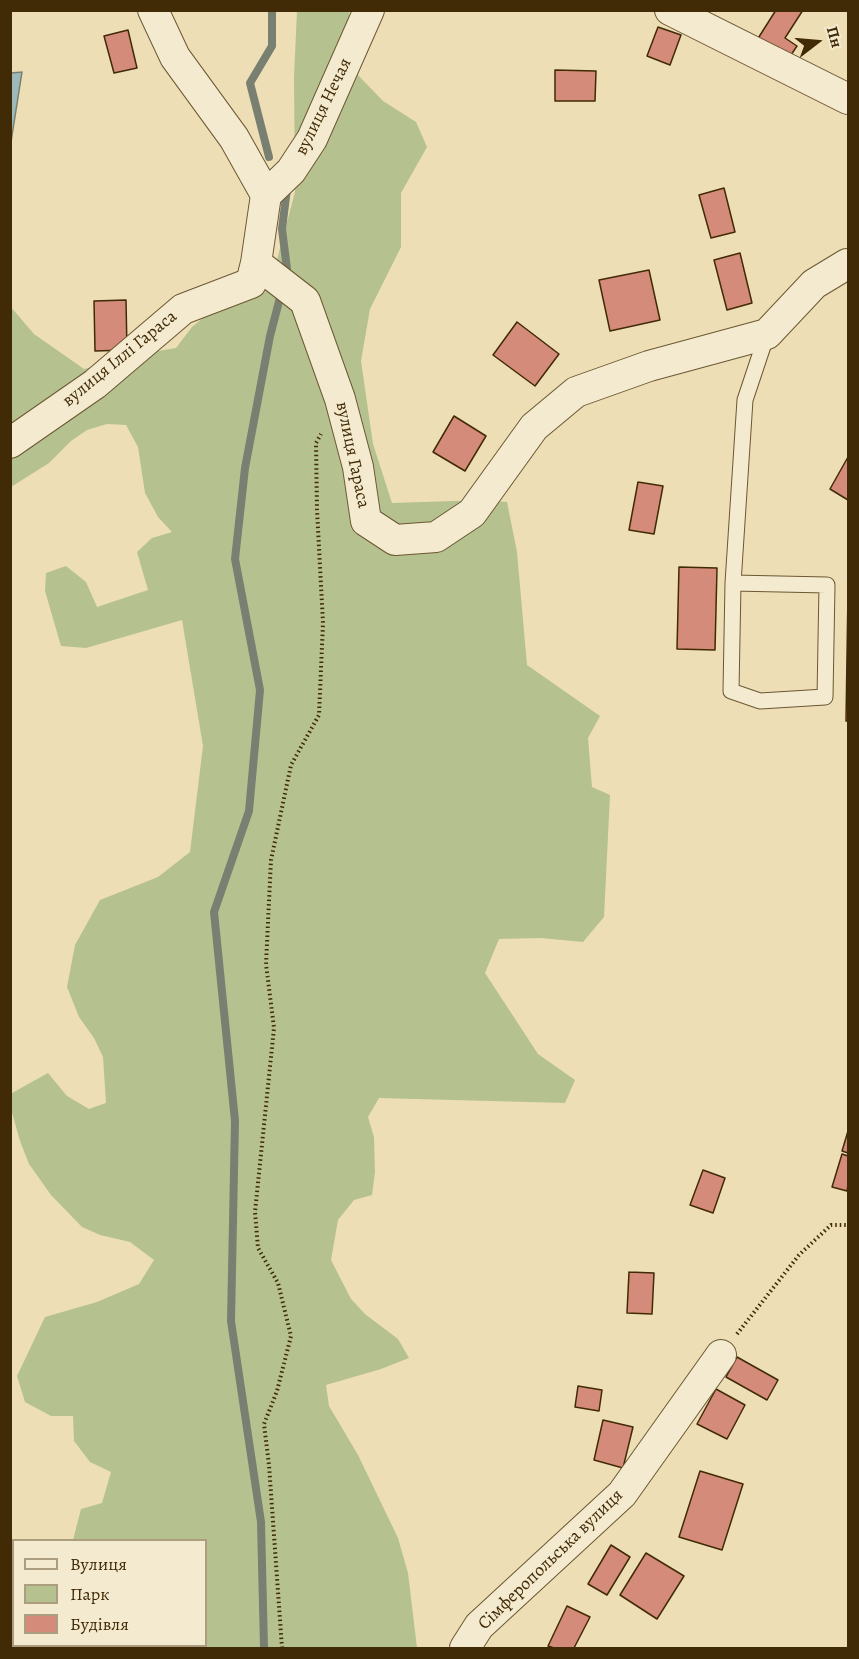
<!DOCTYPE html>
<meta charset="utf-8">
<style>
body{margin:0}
#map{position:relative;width:859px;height:1659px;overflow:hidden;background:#eddeb5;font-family:Alegreya,serif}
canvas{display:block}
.frame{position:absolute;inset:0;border:12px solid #412a06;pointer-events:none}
.legend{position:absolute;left:12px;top:1539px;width:195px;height:108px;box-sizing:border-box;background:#f3eacf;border:2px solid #ac9d7f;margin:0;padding:8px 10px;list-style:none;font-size:18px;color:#412a06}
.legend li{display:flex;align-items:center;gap:12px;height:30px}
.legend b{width:30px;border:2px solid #ac9d7f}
.north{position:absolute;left:787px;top:12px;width:60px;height:60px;-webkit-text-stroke:4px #f3eacf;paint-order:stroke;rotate:74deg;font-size:16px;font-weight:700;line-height:24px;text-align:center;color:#412a06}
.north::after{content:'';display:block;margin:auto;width:21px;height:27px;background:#412a06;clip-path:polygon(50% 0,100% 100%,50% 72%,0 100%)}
</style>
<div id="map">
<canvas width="859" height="1659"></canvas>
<div class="frame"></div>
<ul class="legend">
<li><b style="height:8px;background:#f3eacf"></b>Вулиця</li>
<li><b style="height:16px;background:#b5c290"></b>Парк</li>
<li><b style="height:16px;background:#d48b79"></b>Будівля</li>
</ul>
<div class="north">Пн</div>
</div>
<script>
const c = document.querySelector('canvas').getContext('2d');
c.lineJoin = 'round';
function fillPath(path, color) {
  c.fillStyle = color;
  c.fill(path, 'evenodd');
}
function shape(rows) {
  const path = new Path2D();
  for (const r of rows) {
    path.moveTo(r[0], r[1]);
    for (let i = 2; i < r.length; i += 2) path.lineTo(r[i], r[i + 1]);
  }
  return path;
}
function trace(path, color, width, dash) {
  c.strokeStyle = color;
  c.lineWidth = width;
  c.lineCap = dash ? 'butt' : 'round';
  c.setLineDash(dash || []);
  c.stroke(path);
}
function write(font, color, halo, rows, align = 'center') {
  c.font = font + ' Alegreya,serif';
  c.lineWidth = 4.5;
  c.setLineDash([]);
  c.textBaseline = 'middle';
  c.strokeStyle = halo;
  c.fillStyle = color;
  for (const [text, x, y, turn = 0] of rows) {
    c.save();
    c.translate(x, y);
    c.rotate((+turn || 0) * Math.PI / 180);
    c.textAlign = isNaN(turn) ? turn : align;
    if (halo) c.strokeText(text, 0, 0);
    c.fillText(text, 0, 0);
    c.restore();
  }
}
fillPath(shape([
 [297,11,349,11,355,72,383,101,416,122,427,147,401,193,401,247,370,309,361,361,373,444,392,503,484,500,507,502,517,552,527,665,600,716,588,738,592,787,610,795,604,917,583,942,541,938,499,939,485,973,538,1054,575,1080,565,1103,379,1098,368,1117,374,1137,375,1172,372,1195,354,1200,338,1220,331,1260,351,1299,365,1314,398,1339,409,1358,381,1369,326,1385,329,1406,358,1455,398,1538,408,1573,417,1648,154,1648,155,1646,206,1646,206,1540,73,1540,81,1509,102,1503,111,1472,90,1462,74,1441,73,1416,51,1416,25,1402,17,1376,45,1317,97,1302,139,1284,154,1260,130,1242,100,1235,82,1227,51,1195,29,1164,20,1141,11,1109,12,1093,48,1073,67,1096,89,1109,106,1103,103,1057,94,1038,79,1017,67,987,75,945,100,900,158,877,190,852,203,746,182,620,86,648,61,646,45,591,46,573,66,566,86,582,97,607,148,590,137,552,152,538,172,532,158,517,145,493,138,447,126,425,107,424,87,430,71,441,49,463,11,487,10,306,34,334,84,369,152,352,176,348,192,327,215,308,250,299,269,290,295,192,294,77]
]), '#b5c290');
const water = shape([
 [22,72,11,142,11,73,22,72]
]);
fillPath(water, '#9eb9b9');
trace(water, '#798071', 1.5);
trace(shape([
 [269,157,250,83,272,46,272,10],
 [285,275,287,269,282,229,287,189],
 [264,1648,261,1522,231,1321,235,1121,214,912,249,811,260,690,235,559,245,468,270,336,282,290]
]), '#798071', 8);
const building = shape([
 [776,10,803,10,785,38,797,46,787,61,757,40,776,10],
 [658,27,681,35,670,65,647,56,658,27],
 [128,30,137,68,114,73,104,36,128,30],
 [555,70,596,71,595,101,555,101,555,70],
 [724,188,735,232,711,238,699,195,724,188],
 [740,253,752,303,727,310,714,260,740,253],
 [649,270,660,320,610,331,599,280,649,270],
 [126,300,127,350,95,351,94,301,126,300],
 [517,322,559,354,535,386,493,355,517,322],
 [454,416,486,436,465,471,433,452,454,416],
 [848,457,848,500,830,489,848,457],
 [638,482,663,486,654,534,629,530,638,482],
 [679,567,717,568,715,650,677,649,679,567],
 [848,593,848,721,846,721,848,593],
 [848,1131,848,1153,842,1151,848,1131],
 [842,1154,848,1156,848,1185,847,1191,832,1187,842,1154],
 [703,1170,725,1178,713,1213,690,1205,703,1170],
 [629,1272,654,1273,652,1314,627,1313,629,1272],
 [737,1357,778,1380,767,1400,726,1377,737,1357],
 [578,1386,602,1390,599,1411,575,1407,578,1386],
 [716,1389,745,1405,727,1439,697,1424,716,1389],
 [603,1420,633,1427,623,1468,594,1460,603,1420],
 [700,1471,743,1484,722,1550,679,1537,700,1471],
 [611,1545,630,1557,607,1595,588,1584,611,1545],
 [646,1553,684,1576,657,1619,620,1595,646,1553],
 [567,1606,590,1617,574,1648,554,1648,548,1646,567,1606]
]);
fillPath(building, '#d48b79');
trace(building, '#412a06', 1.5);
const service = shape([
 [733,583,827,585,825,697,760,701,731,691,733,583,745,400,767,334]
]);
const minor = shape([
 [670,10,848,99],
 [266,195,291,171,312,139,369,10],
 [256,263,305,301,340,399,358,467,366,521,395,540,436,537,472,513,534,427,576,392,649,366,767,334,814,284,847,264,848,265],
 [10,443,95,384,183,309,251,283,256,263,266,195,234,138,175,57,153,10],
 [465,1648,479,1626,622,1494,721,1355]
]);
trace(service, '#6c5732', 17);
trace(minor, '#6c5732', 32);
trace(shape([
 [737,1334,799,1255,831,1225,848,1225],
 [282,1648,269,1465,264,1424,277,1391,291,1336,278,1283,258,1248,255,1212,274,1028,266,964,271,860,291,765,319,715,323,623,317,510,316,443,321,434]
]), '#412a06', 4, [1.5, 3]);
trace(service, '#f3eacf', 15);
trace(minor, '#f3eacf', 30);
write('18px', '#412a06', '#f3eacf', [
 ["вулиця Нечая",324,107,-64],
 ["вулиця Іллі Гараса",120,359,-39],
 ["вулиця Гараса",352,455,78],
 ["Сімферопольська вулиця",551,1560,-44]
]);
</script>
